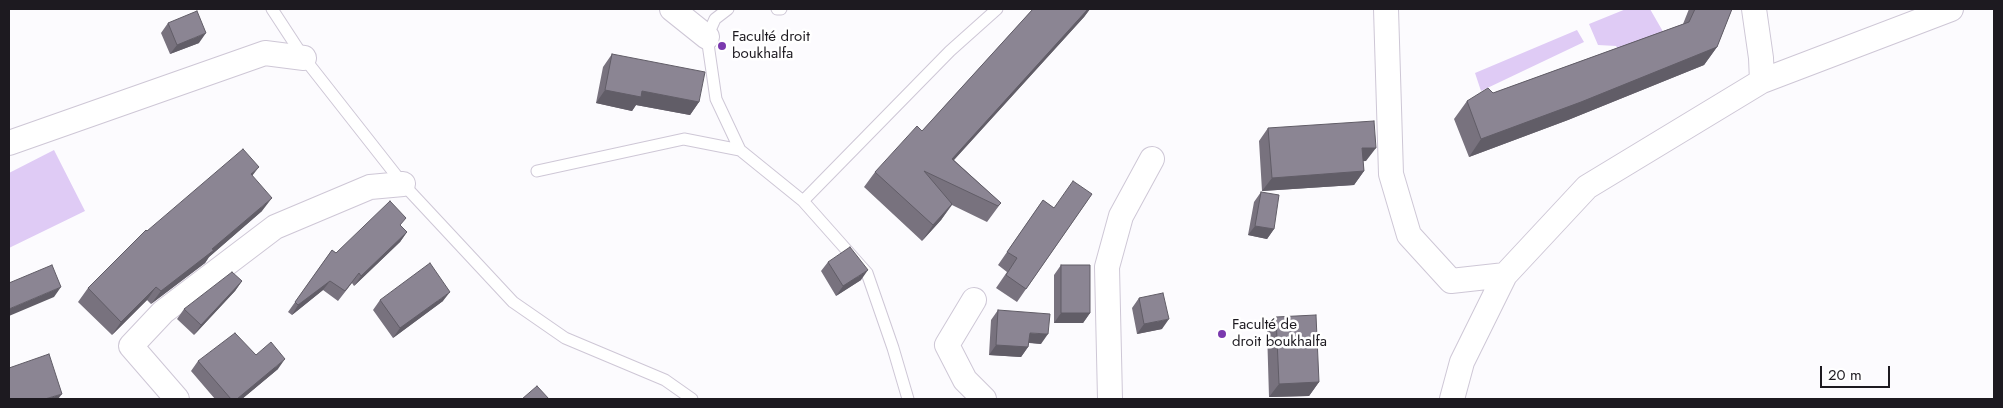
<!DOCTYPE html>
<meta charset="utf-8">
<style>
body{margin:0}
#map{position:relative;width:2003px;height:408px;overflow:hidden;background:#fcfbfe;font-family:Jost,sans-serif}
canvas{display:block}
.frame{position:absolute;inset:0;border:10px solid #1d1a20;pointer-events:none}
.scale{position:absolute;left:1820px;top:366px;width:70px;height:22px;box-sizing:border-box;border:2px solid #1d1a20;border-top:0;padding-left:6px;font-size:15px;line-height:18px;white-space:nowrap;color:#1d1a20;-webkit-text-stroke:4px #fff;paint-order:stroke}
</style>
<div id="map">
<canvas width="2003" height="408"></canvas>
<div class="frame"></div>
<div class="scale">20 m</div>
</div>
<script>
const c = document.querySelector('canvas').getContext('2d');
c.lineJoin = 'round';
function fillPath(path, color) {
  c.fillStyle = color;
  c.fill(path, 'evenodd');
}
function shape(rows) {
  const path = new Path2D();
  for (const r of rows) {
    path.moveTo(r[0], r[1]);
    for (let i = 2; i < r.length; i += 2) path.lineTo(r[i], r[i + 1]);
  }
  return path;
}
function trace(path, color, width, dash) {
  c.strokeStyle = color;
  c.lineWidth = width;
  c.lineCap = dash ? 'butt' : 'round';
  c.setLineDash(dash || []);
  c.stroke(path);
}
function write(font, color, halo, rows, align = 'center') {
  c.font = font + ' Jost,sans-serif';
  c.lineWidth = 5;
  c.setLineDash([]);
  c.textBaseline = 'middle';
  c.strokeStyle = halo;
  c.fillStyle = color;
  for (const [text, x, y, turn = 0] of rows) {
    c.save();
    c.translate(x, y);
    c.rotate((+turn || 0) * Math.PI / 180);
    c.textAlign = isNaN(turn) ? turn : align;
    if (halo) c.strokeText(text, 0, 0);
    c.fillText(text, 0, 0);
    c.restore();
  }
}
fillPath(shape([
 [1626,9,1650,9,1669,42,1624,59,1616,46,1598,45,1589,24],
 [1577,30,1584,42,1481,91,1475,73],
 [54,150,85,211,9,248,9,173]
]), '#dfcbf5');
const lane = shape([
 [272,9,304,58,403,184,513,302,565,338,665,380,692,399],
 [728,9,715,19,707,37,716,99,740,150,803,201],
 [777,9,781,9],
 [537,171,684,139,740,150],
 [908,399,893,348,867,273,803,201,950,51,997,9]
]);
const street = shape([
 [672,9,707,37],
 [1386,9,1391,174,1409,235,1451,281,1505,275],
 [1754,9,1761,58,1762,81],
 [9,143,265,53,304,58],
 [974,300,947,345,965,380,984,399],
 [177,399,131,346,163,312,275,227,370,187,403,184],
 [1110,399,1107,267,1121,216,1152,159],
 [1452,399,1462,362,1505,275,1587,187,1762,81,1951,9]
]);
trace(lane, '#cec7d6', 13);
trace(street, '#cec7d6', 26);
trace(lane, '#fff', 11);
trace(street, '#fff', 24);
fillPath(shape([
 [1033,9,1090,9,1084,17,954,160,1001,203,987,222,952,205,941,220,922,241,864,187,875,172,922,131],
 [1689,9,1732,9,1717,47,1704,65,1568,120,1469,157,1454,119,1467,101,1493,93,1683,24],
 [168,23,199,43,170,54,161,33],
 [612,54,699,102,690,115,636,105,632,111,596,103,603,67],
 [1268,128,1366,161,1363,161,1364,171,1354,185,1262,191,1259,141],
 [252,175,262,211,209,257,205,263,151,304,147,300,112,335,78,302,88,288,147,231],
 [1261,192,1274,229,1267,239,1248,235,1254,202],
 [1092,194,1017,302,996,288,1007,272,998,265,1043,200,1054,208],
 [401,226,407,232,400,242,354,286,352,283,338,301,323,290,292,315,288,312,332,250,336,253],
 [828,262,861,280,836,296,821,271],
 [1061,265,1090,313,1083,323,1054,323,1054,275],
 [242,281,235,291,194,335,177,319,184,309],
 [1139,298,1162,329,1137,334,1132,308],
 [380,300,443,301,393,338,373,310],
 [998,310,1041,344,1029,343,1028,347,1021,357,989,355,991,320],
 [1276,317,1319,382,1309,396,1269,397,1267,330],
 [256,355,278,369,242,399,215,399,191,371,198,361]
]), '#78727e');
fillPath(shape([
 [1088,9,1090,9,1084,17,941,174,952,159],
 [206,33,199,43,170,54,177,45],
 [1717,47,1704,65,1568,120,1469,157,1481,139],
 [605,90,642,91,699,102,690,115,636,105,632,111,596,103],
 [1362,148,1376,148,1366,161,1353,162],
 [259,167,249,180,251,174],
 [1364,171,1354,185,1262,191,1272,178],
 [272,198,262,211,209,257,205,263,151,304,161,291,212,249],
 [952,204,941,220,922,241,933,225],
 [1255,226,1274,229,1267,239,1248,235],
 [407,232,400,242,354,286,361,276],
 [868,270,861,280,836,296,843,286],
 [242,281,235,291,194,335,201,325],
 [330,281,323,290,292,315,298,305],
 [61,287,54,297,9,316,9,309],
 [156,287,147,300,112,335,121,322],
 [450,292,443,301,393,338,400,328],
 [1061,313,1090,313,1083,323,1054,323],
 [1169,319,1162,329,1137,334,1144,324],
 [1030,333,1048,334,1041,344,1023,342],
 [996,345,1028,347,1021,357,989,355],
 [285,359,278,369,242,399,237,399],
 [1319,382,1309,396,1269,397,1279,384],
 [62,394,58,399,45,399]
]), '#615d67');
const building = shape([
 [1033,9,1088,9,952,159,1001,203,998,206,924,171,952,204,933,225,875,172,917,126,922,131,1033,9],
 [1695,9,1732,9,1717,47,1581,102,1481,139,1467,101,1488,88,1493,93,1689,22,1695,9],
 [197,11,206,33,177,45,168,23,197,11],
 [612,54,705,72,699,102,642,91,641,97,605,90,612,54],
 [1374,121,1376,148,1362,148,1364,171,1272,178,1268,128,1374,121],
 [243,149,259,167,251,174,272,198,212,249,214,250,161,291,156,287,121,322,88,288,146,230,147,231,243,149],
 [1073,181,1092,194,1026,289,1006,275,1017,258,1007,252,1043,200,1054,208,1073,181],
 [1261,192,1279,195,1274,229,1255,226,1261,192],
 [390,201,406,218,400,225,407,232,361,276,359,273,345,291,330,281,298,305,295,302,332,250,336,253,390,201],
 [850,247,868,270,843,286,828,262,850,247],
 [430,263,450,292,400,328,380,300,430,263],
 [52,265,61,287,9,309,9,283,52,265],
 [1061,265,1090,265,1090,313,1061,313,1061,265],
 [232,272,242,281,201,325,184,309,232,272],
 [1163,293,1169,319,1144,324,1139,298,1163,293],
 [998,310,1050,314,1048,334,1030,333,1028,347,996,345,998,310],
 [1316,315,1319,382,1279,384,1276,317,1316,315],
 [235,333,256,355,271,342,285,359,237,399,231,399,198,361,235,333],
 [49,354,62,394,45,399,9,399,9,368,49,354],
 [537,386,549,399,522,399,537,386]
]);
fillPath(building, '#8b8593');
trace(building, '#615d67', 1);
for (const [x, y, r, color] of [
 [722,46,5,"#7a39ae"],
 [1222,334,5,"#7a39ae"]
]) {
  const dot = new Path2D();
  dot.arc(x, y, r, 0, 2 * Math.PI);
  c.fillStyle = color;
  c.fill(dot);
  trace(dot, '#fff', 2);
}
write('15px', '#1d1a20', '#fff', [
 ["Faculté droit",732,37],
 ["boukhalfa",732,54],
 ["Faculté de",1232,325],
 ["droit boukhalfa",1232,342]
], 'left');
</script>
